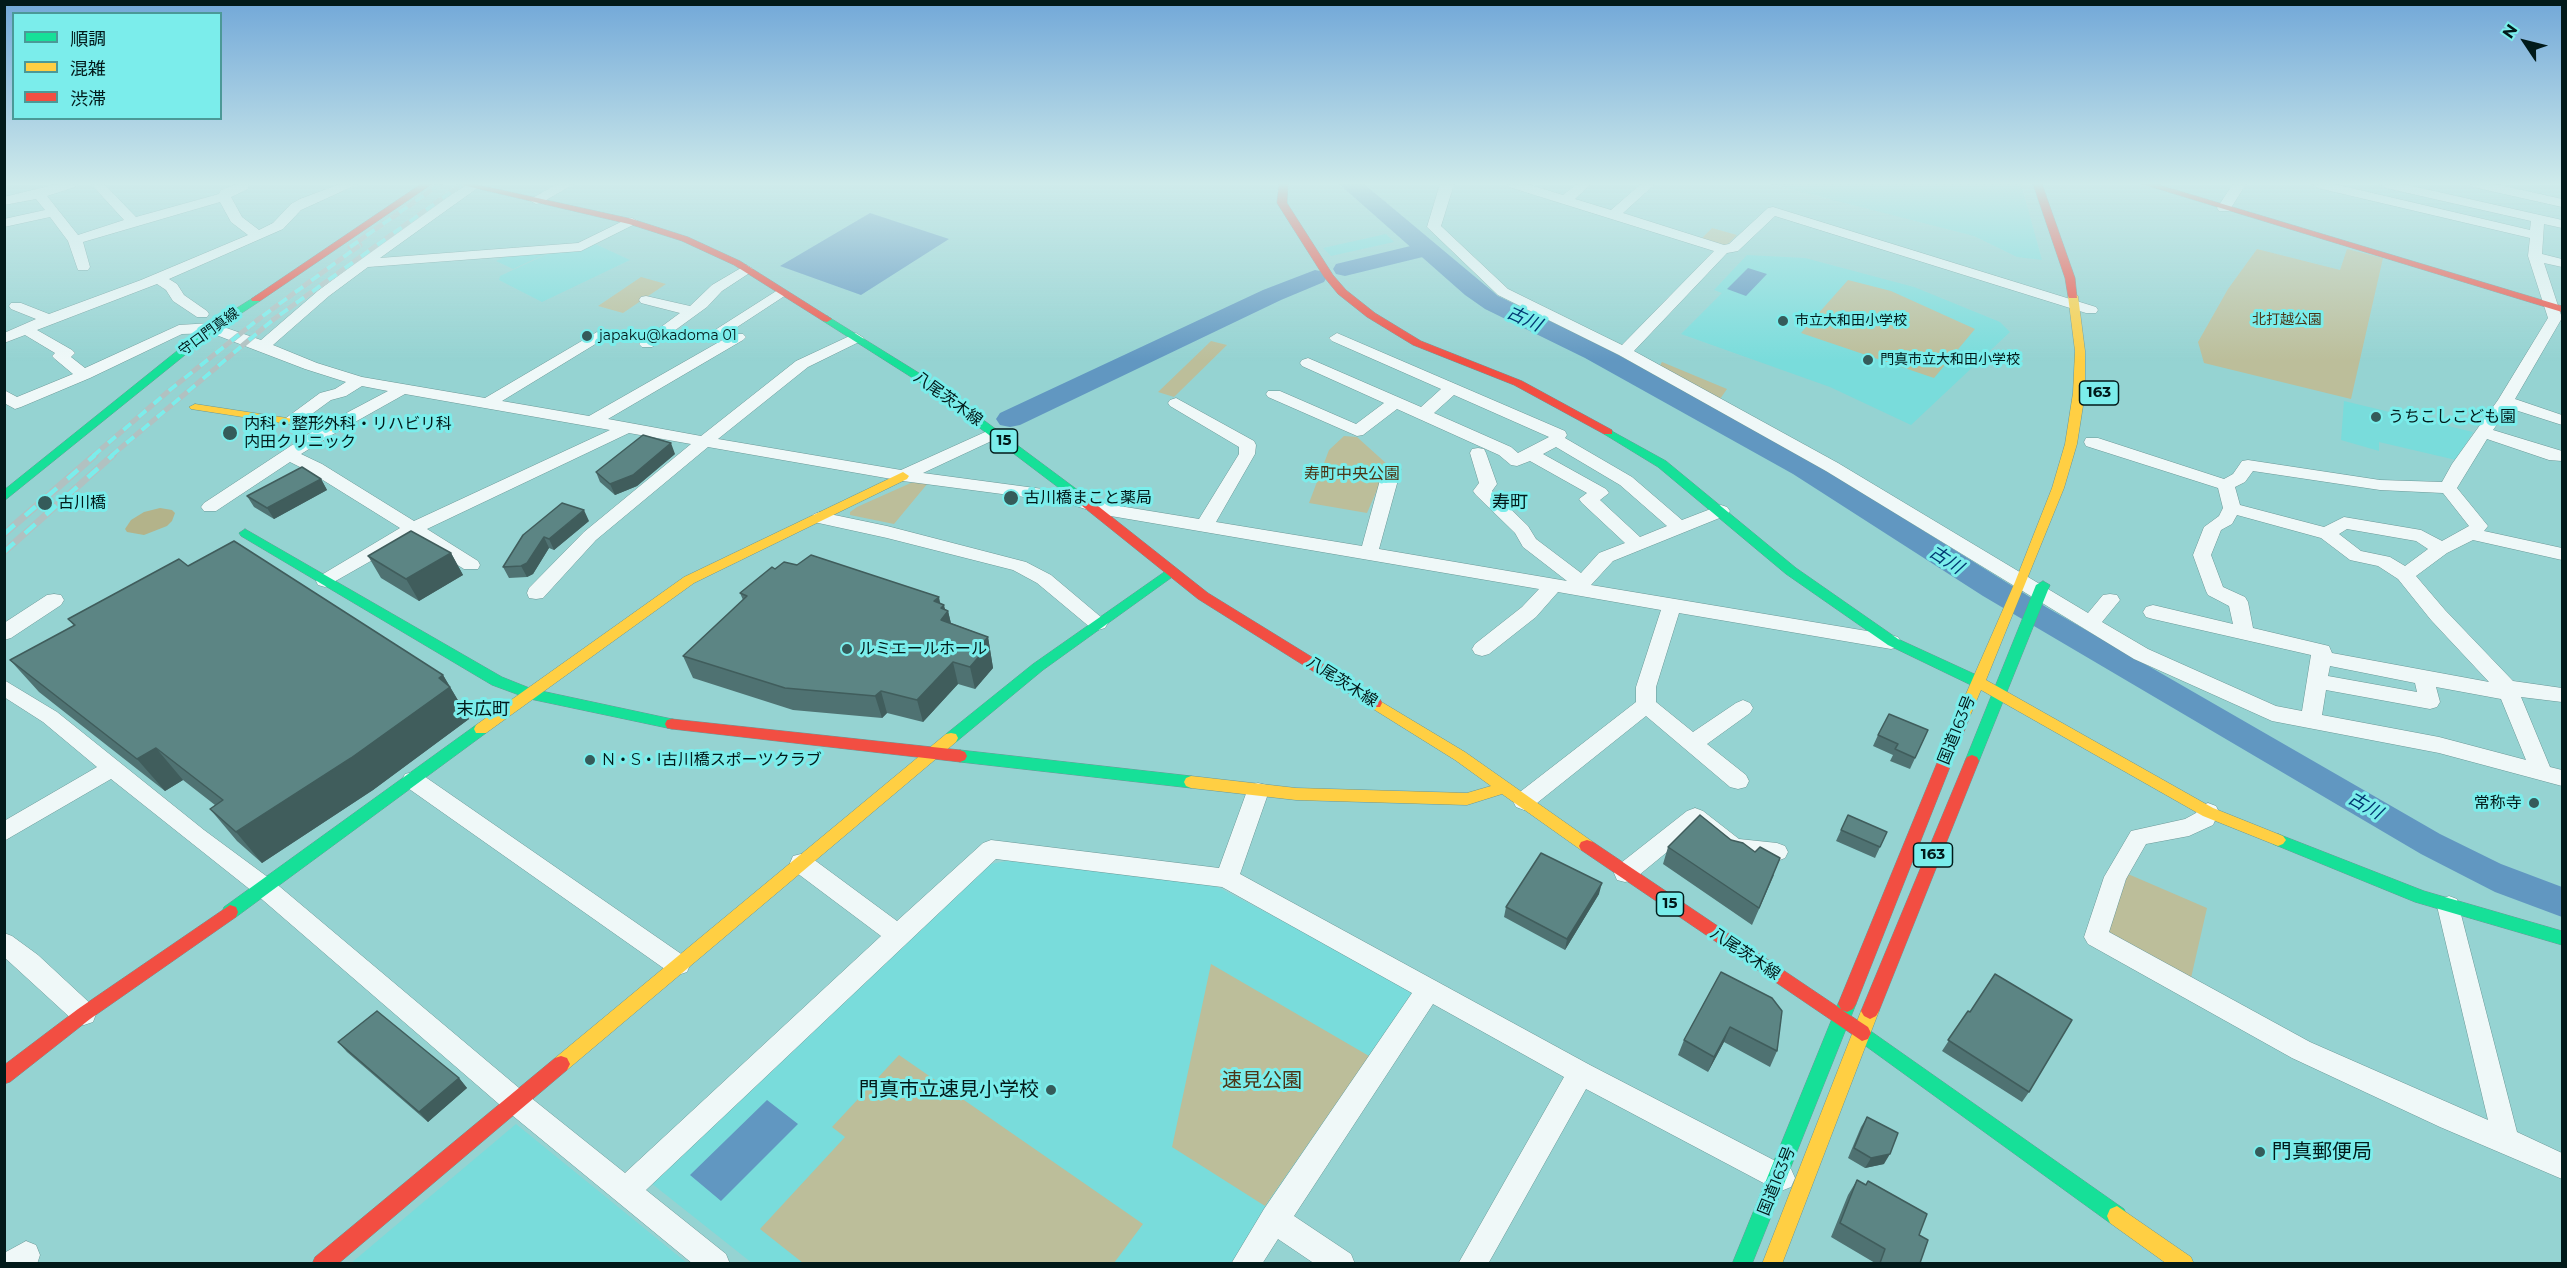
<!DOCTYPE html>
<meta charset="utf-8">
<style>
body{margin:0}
#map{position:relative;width:2567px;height:1268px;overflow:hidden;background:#95d3d2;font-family:Montserrat,"Noto Sans JP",sans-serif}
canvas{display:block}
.frame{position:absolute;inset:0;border:6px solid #021a1a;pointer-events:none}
.legend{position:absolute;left:12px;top:12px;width:210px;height:108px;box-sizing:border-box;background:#7bedeb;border:2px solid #4b9997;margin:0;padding:8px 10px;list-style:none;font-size:18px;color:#021a1a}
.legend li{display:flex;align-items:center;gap:12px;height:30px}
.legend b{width:30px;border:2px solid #4b9997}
.north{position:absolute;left:2495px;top:12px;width:60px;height:60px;-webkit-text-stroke:4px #7bedeb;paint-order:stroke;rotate:305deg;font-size:16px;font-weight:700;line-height:24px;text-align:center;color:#021a1a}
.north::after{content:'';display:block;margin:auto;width:21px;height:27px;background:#021a1a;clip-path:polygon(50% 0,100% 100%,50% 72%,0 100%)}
</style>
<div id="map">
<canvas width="2567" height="1268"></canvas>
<div class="frame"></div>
<ul class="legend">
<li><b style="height:8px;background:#16e098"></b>順調</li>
<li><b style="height:8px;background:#ffcf43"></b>混雑</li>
<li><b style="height:8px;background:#f24e42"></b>渋滞</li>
</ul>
<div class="north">N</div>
</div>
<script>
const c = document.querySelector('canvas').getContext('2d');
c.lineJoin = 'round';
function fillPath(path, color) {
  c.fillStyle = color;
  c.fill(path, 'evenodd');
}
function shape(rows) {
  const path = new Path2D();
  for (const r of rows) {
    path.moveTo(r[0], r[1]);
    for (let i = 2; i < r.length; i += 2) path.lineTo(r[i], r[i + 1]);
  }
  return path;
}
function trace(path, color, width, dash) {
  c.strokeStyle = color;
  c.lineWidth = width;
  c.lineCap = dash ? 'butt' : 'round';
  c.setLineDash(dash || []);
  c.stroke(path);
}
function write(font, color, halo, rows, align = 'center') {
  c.font = font + ' Montserrat,"Noto Sans JP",sans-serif';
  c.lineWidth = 6;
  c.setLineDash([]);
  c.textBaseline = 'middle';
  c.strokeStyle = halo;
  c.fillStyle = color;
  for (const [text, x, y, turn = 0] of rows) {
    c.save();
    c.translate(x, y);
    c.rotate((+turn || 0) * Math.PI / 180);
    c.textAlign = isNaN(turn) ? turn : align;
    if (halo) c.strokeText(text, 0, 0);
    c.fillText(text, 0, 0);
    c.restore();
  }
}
fillPath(shape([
 [1771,184,2021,184,2042,260,2017,257,1974,236],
 [1386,234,1394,242,1331,256,1323,248],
 [593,243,630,260,542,302,499,280,500,276,556,250],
 [552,251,513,269,496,261,510,254],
 [1747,255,1805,258,1914,287,2000,322,2010,332,1911,425,1830,387,1681,334,1722,293,1714,290],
 [2344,401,2473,432,2456,460,2379,442,2379,451,2341,440],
 [1007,861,1210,883,1413,989,1415,997,1233,1263,752,1263,651,1183,990,864],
 [516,1124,687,1263,350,1264]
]), '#79dcdb');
fillPath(shape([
 [1712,228,1737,235,1726,246,1701,239],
 [2257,249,2340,270,2347,249,2383,258,2351,399,2204,363,2198,342,2228,289],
 [641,277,666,284,623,313,598,306],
 [1848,280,1891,291,1975,329,1934,378,1801,333],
 [1211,341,1227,345,1174,397,1158,392],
 [1662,362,1727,389,1720,399,1659,367],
 [1344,436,1357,437,1388,465,1367,513,1309,503,1329,450],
 [913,482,928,483,894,524,850,515,850,512,857,507],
 [2128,874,2207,908,2191,978,2107,934],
 [1211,964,1369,1056,1265,1206,1172,1147],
 [899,1055,1143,1224,1114,1263,803,1263,760,1229,845,1137,832,1127]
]), '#bcbe9a');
fillPath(shape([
 [160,508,172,510,175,513,172,521,167,526,144,535,127,532,125,529,131,520,144,512]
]), '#b3b38a');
fillPath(shape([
 [1339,184,1364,184,1498,296,1602,346,1810,460,2046,607,2440,834,2501,864,2562,887,2562,917,2495,892,2421,854,1983,596,1793,474,1585,358,1485,309,1465,295],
 [870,213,949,239,861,295,780,266],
 [1748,268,1767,274,1746,296,1727,289],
 [767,1100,798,1124,721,1201,690,1175]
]), '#6197c1');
fillPath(shape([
 [1427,242,1435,244,1439,249,1435,254,1345,276,1336,274,1333,269,1336,264,1427,242],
 [1315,270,1324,272,1327,277,1324,282,1281,300,1020,425,1010,427,1000,425,996,419,1000,413,1263,290,1315,270]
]), '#6197c1');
const street = shape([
 [57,184,77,184,75,187,47,196,78,235,124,220,91,184,104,184,136,217,219,194,221,190,237,184,248,184,248,189,231,197,242,217,259,230,273,223,291,204,300,199,340,184,358,184,301,210,283,229,169,279,177,284,184,295,207,311,209,314,207,317,197,317,173,301,166,290,157,284,37,330,72,350,75,353,71,357,85,368,179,325,212,323,261,340,319,290,423,213,468,184,483,184,380,258,578,243,627,219,632,218,639,222,581,251,368,267,329,296,273,345,317,363,362,377,485,398,597,332,605,337,602,340,502,401,589,416,733,334,743,334,746,337,743,340,608,419,701,436,796,361,856,333,864,338,861,341,808,367,718,439,901,470,994,428,1002,433,1000,437,923,473,1065,492,1107,504,1199,519,1239,454,1239,447,1170,406,1168,403,1170,400,1176,398,1254,441,1256,445,1255,454,1216,522,1362,546,1383,469,1386,465,1392,464,1398,465,1401,469,1379,549,1567,581,1523,547,1515,533,1476,495,1473,491,1479,483,1470,453,1472,449,1478,448,1484,449,1486,453,1497,484,1492,491,1528,526,1536,539,1581,573,1599,553,1625,543,1582,503,1579,499,1587,493,1530,461,1517,466,1511,465,1499,455,1397,409,1363,435,1357,436,1268,397,1266,394,1268,391,1280,391,1356,424,1384,403,1302,366,1300,363,1302,360,1308,358,1421,407,1441,389,1332,341,1329,338,1337,333,1565,431,1567,435,1565,438,1632,477,1682,520,1721,505,1727,507,1730,511,1727,515,1613,561,1591,585,1891,635,1898,637,1901,642,1898,647,1891,649,1679,613,1656,687,1656,702,1693,732,1736,703,1743,700,1750,703,1753,708,1750,713,1707,744,1746,775,1749,781,1746,787,1738,789,1730,787,1646,716,1532,807,1524,810,1516,807,1513,801,1516,795,1636,702,1636,687,1661,610,1558,592,1536,617,1489,654,1482,656,1475,654,1472,649,1475,644,1522,607,1539,589,1105,515,1063,502,903,481,708,447,596,540,543,598,536,599,529,598,527,593,529,588,584,532,691,444,629,433,427,529,478,561,480,565,478,569,464,569,413,537,325,587,318,585,316,581,318,577,400,528,310,472,290,462,216,511,204,511,201,507,204,503,318,428,388,391,362,386,346,396,331,400,298,424,286,424,284,421,286,418,320,393,335,389,346,382,305,369,211,333,182,334,90,378,21,407,15,409,4,403,4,390,17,397,73,374,55,359,52,356,55,353,25,335,4,343,4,333,36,319,11,309,9,306,11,303,21,303,49,314,141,280,248,235,231,222,220,202,83,242,90,267,88,270,78,270,68,241,50,217,4,227,4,219,45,210,36,199,4,205,4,197,57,184],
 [405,394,610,430,414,521,322,464,301,454,330,436,405,394],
 [1454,395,1549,437,1518,453,1511,447,1434,413,1454,395],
 [1556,447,1620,485,1667,526,1640,537,1600,500,1609,493,1606,489,1543,454,1556,447],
 [557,184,574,184,541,203,536,204,529,200,557,184],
 [1440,184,1454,184,1441,226,1508,289,1622,345,1714,251,1509,187,1508,184,1527,184,1563,195,1577,184,1591,184,1575,199,1611,210,1641,184,1655,184,1623,213,1724,245,1729,244,1768,208,1773,207,2096,307,2098,310,2096,313,2086,313,1775,216,1738,251,1727,253,1634,351,1838,463,2088,613,2103,595,2110,594,2117,595,2120,600,2102,622,2148,649,2276,706,2302,711,2311,655,2153,619,2146,617,2143,612,2146,607,2153,605,2233,624,2229,606,2208,595,2206,591,2193,555,2204,527,2219,516,2223,508,2218,488,2086,446,2084,442,2086,438,2098,438,2224,479,2233,474,2242,461,2248,460,2380,480,2442,482,2452,464,2498,400,2548,318,2528,256,2530,238,2318,188,2311,184,2334,184,2530,230,2531,221,2386,188,2379,184,2403,184,2562,220,2562,228,2544,224,2542,254,2562,259,2562,267,2544,263,2562,318,2515,399,2562,415,2562,425,2509,408,2493,430,2562,451,2562,461,2549,460,2487,439,2457,488,2488,526,2484,531,2562,548,2562,560,2473,540,2447,553,2416,576,2445,610,2513,681,2562,688,2562,702,2521,697,2550,767,2562,770,2562,786,2439,753,2272,721,2134,659,1826,471,1619,355,1498,295,1427,227,1440,184],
 [2253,471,2380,490,2443,493,2469,526,2442,541,2421,530,2344,517,2324,527,2240,505,2235,487,2245,482,2253,471],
 [2237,515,2321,538,2350,560,2378,566,2398,579,2431,620,2489,682,2332,653,2329,646,2253,628,2248,602,2245,597,2223,587,2211,555,2221,530,2232,524,2237,515],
 [2347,529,2416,541,2428,549,2405,566,2390,557,2361,551,2339,534,2347,529],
 [2330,666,2415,683,2417,692,2328,676,2330,666],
 [2436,687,2501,699,2526,760,2439,737,2322,715,2326,690,2430,709,2437,707,2440,702,2436,687],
 [2233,184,2246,184,2229,211,2219,211,2217,208,2233,184],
 [2471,184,2495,184,2562,199,2562,207,2473,187,2471,184],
 [746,265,753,269,751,272,722,291,707,307,652,347,642,347,639,344,642,341,680,313,641,303,639,300,641,297,646,296,690,306,712,285,746,265],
 [781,288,788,292,786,295,728,333,718,333,715,330,781,288],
 [820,512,887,526,1026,562,1051,575,1108,623,1105,628,1098,630,1091,628,1037,583,1013,570,887,538,814,522,811,518,814,514,820,512],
 [54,594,61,595,64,600,61,605,11,638,4,640,4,623,47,595,54,594],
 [4,680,57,712,204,830,273,881,525,1093,625,1173,881,936,793,870,790,863,793,856,801,854,809,856,897,921,983,843,991,840,1219,868,1247,791,1250,785,1258,783,1266,785,1269,791,1240,874,1590,1065,1791,1169,1795,1178,1791,1187,1781,1191,1771,1187,1586,1089,1488,1264,1458,1264,1564,1077,1433,1004,1294,1216,1351,1254,1355,1264,1315,1264,1278,1239,1262,1264,1231,1264,1264,1209,1412,993,1222,887,996,859,646,1190,726,1254,730,1264,693,1264,507,1111,257,895,111,779,4,841,4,821,97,767,43,722,4,697,4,680],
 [413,772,421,774,687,958,690,965,687,972,678,975,669,972,405,786,402,780,405,774,413,772],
 [2208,803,2216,806,2219,812,2213,825,2189,836,2146,844,2126,879,2109,932,2310,1042,2488,1120,2437,906,2441,899,2449,896,2457,899,2517,1132,2562,1153,2562,1179,2440,1127,2292,1058,2088,944,2084,937,2104,877,2131,831,2185,819,2196,813,2200,806,2208,803],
 [1695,808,1703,811,1739,839,1777,843,1785,846,1788,852,1785,858,1777,861,1734,857,1726,854,1695,829,1633,880,1625,882,1617,880,1614,873,1617,866,1687,811,1695,808],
 [4,933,12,936,38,955,93,1006,96,1014,93,1022,84,1025,75,1022,4,957,4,933],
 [26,1241,36,1245,40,1255,37,1264,4,1264,4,1253,26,1241]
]);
const fast = shape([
 [256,296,261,299,260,301,216,330,4,501,4,490,208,326,256,296],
 [827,316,927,378,1079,491,1081,494,1079,497,1071,497,919,382,823,321,822,319,827,316],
 [1608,429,1666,461,1796,568,1898,639,1983,678,1985,682,1983,686,1973,686,1888,645,1786,574,1658,467,1604,434,1604,430,1608,429],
 [245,529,502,677,532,689,672,719,677,720,679,724,677,728,672,729,530,699,492,685,241,536,239,533,245,529],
 [1170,568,1176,572,1175,575,1043,670,956,742,946,742,944,738,946,734,1033,664,1170,568],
 [2043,581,2050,585,1979,761,1977,765,1967,765,1965,761,2036,585,2043,581],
 [481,724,486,725,488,729,486,733,236,917,230,919,224,917,222,912,224,907,476,725,481,724],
 [960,750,1191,776,1196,778,1198,782,1196,786,1191,788,960,762,955,760,953,756,955,752,960,750],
 [2278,834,2424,891,2562,931,2562,945,2415,902,2273,844,2270,840,2273,836,2278,834],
 [1847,996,1853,999,1856,1004,1752,1264,1732,1264,1838,1004,1841,999,1847,996],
 [1862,1025,2124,1209,2127,1216,2124,1223,2117,1226,2110,1223,1856,1039,1853,1033,1856,1027,1862,1025]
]);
const slow = shape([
 [2073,293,2078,296,2085,351,2085,393,2077,444,2064,488,1986,680,2213,808,2283,836,2286,840,2283,844,2278,846,2203,816,1981,690,1967,723,1962,724,1957,723,1955,719,2015,582,2052,488,2065,444,2073,393,2075,351,2068,296,2073,293],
 [195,404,333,425,339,428,333,431,191,409,189,407,195,404],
 [903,472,909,476,907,479,694,583,486,733,476,733,474,729,476,725,684,577,903,472],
 [1375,698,1465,752,1593,842,1595,846,1593,850,1587,852,1581,850,1502,794,1467,805,1296,800,1191,788,1186,786,1184,782,1186,778,1191,776,1296,788,1467,793,1491,786,1455,760,1370,707,1368,703,1370,699,1375,698],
 [951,733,956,734,958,738,956,742,567,1070,561,1072,555,1070,552,1064,555,1058,946,734,951,733],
 [1870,1003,1876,1006,1879,1011,1782,1264,1762,1264,1861,1011,1864,1006,1870,1003],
 [2117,1206,2191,1257,2194,1264,2167,1264,2110,1223,2107,1216,2110,1209,2117,1206]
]);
const jam = shape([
 [421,184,432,184,260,301,252,301,251,299,421,184],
 [458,184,474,184,632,219,688,237,740,261,832,319,827,322,823,321,734,265,682,241,629,224,458,184],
 [1279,184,1288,184,1287,203,1333,275,1346,290,1375,313,1421,341,1522,381,1612,430,1612,434,1604,434,1514,385,1413,345,1367,317,1338,294,1324,277,1277,203,1279,184],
 [2033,184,2042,184,2075,278,2077,298,2069,298,2068,296,2065,278,2033,184],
 [2142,184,2156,184,2562,306,2562,312,2142,184],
 [1075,490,1079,491,1208,593,1380,699,1382,703,1380,707,1370,707,1198,599,1071,497,1069,494,1075,490],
 [1962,714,1967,715,1969,719,1856,1004,1853,1009,1847,1012,1842,1010,1868,1027,1871,1033,1868,1039,1862,1041,1581,850,1579,846,1581,842,1587,840,1593,842,1841,1009,1838,1004,1955,719,1957,715,1962,714],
 [672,719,960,750,965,752,967,756,965,760,960,762,672,729,667,728,665,724,667,720,672,719],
 [1972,755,1977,757,1979,761,1879,1011,1876,1016,1870,1019,1864,1016,1861,1011,1965,761,1967,757,1972,755],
 [230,905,236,907,238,912,236,917,90,1019,10,1082,4,1084,4,1065,78,1009,230,905],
 [561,1056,567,1058,570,1064,567,1070,338,1264,312,1264,315,1257,555,1058,561,1056]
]);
trace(street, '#6b9897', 1);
trace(fast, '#6b9897', 1);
trace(slow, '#6b9897', 1);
trace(jam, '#6b9897', 1);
fillPath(street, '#eff8f8');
fillPath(fast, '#16e098');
fillPath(slow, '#ffcf43');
fillPath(jam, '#f24e42');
const railFar1 = shape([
 [350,247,440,184],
 [93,456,171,389,260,318,360,245],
 [111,456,274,319,462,184]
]);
const rail = shape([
 [4,534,95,455],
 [4,552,113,455]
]);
trace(railFar1, '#b1c1c1', 5);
trace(rail, '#b1c1c1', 7);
trace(railFar1, '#7bedeb', 4, [10]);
trace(rail, '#7bedeb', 4.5, [14]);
fillPath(shape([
 [675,454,637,486,615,495,600,482,596,472],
 [321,479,327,490,274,519,254,507,247,496],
 [589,521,554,550,549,548,533,574,527,577,509,578,503,567,523,535],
 [451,553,463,575,419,601,381,578,368,556],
 [188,566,443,675,469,719,373,790,262,863,237,841,210,809,215,805,183,780,165,791,39,692,10,660,74,626,68,619],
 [775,569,941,604,945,609,948,611,951,623,988,637,993,668,975,689,958,684,923,722,887,713,882,718,793,710,693,678,683,656,743,600,740,593],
 [1928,730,1910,769,1890,761,1893,755,1873,746,1878,735],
 [1841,830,1887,832,1875,858,1836,841],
 [1668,847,1774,875,1752,925,1663,864],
 [1599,894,1565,950,1504,917,1506,907],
 [1721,972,1777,1051,1770,1067,1724,1042,1708,1072,1678,1055,1684,1040],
 [1968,1011,2029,1092,2022,1102,1942,1051],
 [338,1042,459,1078,467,1088,428,1122,347,1052],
 [1867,1117,1884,1164,1865,1168,1848,1158,1861,1127],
 [1857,1180,1865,1185,1868,1181,1919,1235,1920,1263,1875,1263,1831,1237,1848,1195]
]), '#4f7272');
fillPath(shape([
 [671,443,675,454,637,486,615,495,610,484],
 [321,479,327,490,274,519,267,508],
 [584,510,589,521,554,550,549,539],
 [544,537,549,548,533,574,527,577,521,566],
 [451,553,463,575,419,601,406,579],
 [939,597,941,607,944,605,946,613,948,611,953,633,946,641,934,601],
 [988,637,993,668,975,689,970,667,982,644],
 [953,662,958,684,923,722,917,700],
 [443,675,469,719,373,790,262,863,236,832],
 [881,691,887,713,882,718,875,696],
 [156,748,183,780,165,791,137,759],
 [1602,883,1599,894,1565,950,1567,939],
 [1730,1027,1724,1042,1708,1072,1714,1057],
 [459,1078,467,1088,428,1122,419,1112],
 [1890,1154,1884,1164,1865,1168,1871,1158]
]), '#405d5c');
const building = shape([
 [643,435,671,443,633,475,610,484,596,472,643,435],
 [302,467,321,479,267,508,247,496,302,467],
 [562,503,584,510,549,539,544,537,527,563,521,566,503,567,523,535,562,503],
 [411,531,451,553,406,579,368,556,411,531],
 [234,541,443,675,439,678,450,687,351,758,236,832,210,809,223,800,156,748,137,759,10,660,75,625,68,619,179,559,188,566,234,541],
 [811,555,939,597,934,601,944,605,941,608,948,611,941,620,988,637,982,644,988,646,970,667,953,662,917,700,881,691,875,696,785,688,683,656,747,596,740,593,772,567,775,569,784,562,797,565,811,555],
 [1889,714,1928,730,1915,758,1895,749,1898,744,1878,735,1889,714],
 [1700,815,1731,840,1743,843,1755,852,1760,847,1780,858,1759,908,1668,847,1700,815],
 [1848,815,1887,832,1880,847,1841,830,1848,815],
 [1541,853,1602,883,1567,939,1506,907,1541,853],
 [1721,972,1772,998,1782,1011,1777,1051,1730,1027,1714,1057,1684,1040,1721,972],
 [1995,974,2072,1020,2029,1092,1948,1040,1968,1011,1970,1012,1995,974],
 [377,1011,459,1078,419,1112,338,1042,377,1011],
 [1867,1117,1898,1133,1890,1154,1871,1158,1854,1148,1867,1117],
 [1857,1180,1866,1185,1868,1181,1927,1214,1919,1235,1928,1240,1920,1263,1880,1263,1885,1249,1840,1223,1857,1180]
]);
fillPath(building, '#5c8584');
trace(building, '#405d5c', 1.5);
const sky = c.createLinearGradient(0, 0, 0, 361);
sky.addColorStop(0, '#72a8d8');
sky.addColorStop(0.51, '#cfebeb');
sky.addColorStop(1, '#cfebeb00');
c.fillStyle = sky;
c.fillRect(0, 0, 2567, 361);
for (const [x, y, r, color] of [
 [1783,321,6,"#355b5a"],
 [587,336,6,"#355b5a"],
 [1868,360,6,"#355b5a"],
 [2376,417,6,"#355b5a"],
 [230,433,8,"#355b5a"],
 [1011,498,8,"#355b5a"],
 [45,503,8,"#355b5a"],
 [847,649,6,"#355b5a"],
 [590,760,6,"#355b5a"],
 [2534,803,6,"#355b5a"],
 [1051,1090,6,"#355b5a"],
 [2260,1152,6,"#355b5a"]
]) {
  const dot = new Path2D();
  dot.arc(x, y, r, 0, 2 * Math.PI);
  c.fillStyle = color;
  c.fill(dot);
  trace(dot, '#7bedeb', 2);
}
write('14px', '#4b3516', '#7bedeb', [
 ["北打越公園",2287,320]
]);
write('14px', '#021a1a', '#7bedeb', [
 ["市立大和田小学校",1795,321],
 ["japaku@kadoma 01",599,336],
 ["門真市立大和田小学校",1880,360]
], 'left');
write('14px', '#021a1a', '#7bedeb', [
 ["守口門真線",209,332,-36]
]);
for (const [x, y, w] of [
 [2099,393,39],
 [1004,441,27],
 [1933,855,39],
 [1670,904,27]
]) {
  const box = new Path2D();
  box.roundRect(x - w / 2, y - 12, w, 24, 4.5);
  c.fillStyle = '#7bedeb';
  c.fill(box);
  trace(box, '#021a1a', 1.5);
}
write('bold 15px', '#021a1a', null, [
 ["163",2099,393],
 ["15",1004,441],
 ["163",1933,855],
 ["15",1670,904]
]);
write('16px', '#021a1a', '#7bedeb', [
 ["八尾茨木線",948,399,36],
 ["八尾茨木線",1342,682,32],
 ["国道163号",1957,730,-68],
 ["八尾茨木線",1745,954,34],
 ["国道163号",1777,1181,-68]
]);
write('16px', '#021a1a', '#7bedeb', [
 ["うちこしこども園",2388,417],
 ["内科・整形外科・リハビリ科",244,424],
 ["内田クリニック",244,442],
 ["古川橋まこと薬局",1024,498],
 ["古川橋",58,503],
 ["ルミエールホール",859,649],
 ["N・S・I古川橋スポーツクラブ",602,760],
 ["常称寺",2522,803,"right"]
], 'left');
write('16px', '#4b3516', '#7bedeb', [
 ["寿町中央公園",1352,474]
]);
write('italic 18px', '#003871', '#7bedeb', [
 ["古川",1524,319,25],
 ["古川",1946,560,33],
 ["古川",2365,806,30]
]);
write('18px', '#021a1a', '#7bedeb', [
 ["寿町",1510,503],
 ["末広町",483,710]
]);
write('20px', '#4b3516', '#7bedeb', [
 ["速見公園",1262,1081]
]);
write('20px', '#021a1a', '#7bedeb', [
 ["門真市立速見小学校",1039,1090],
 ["門真郵便局",2272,1152,"left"]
], 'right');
</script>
